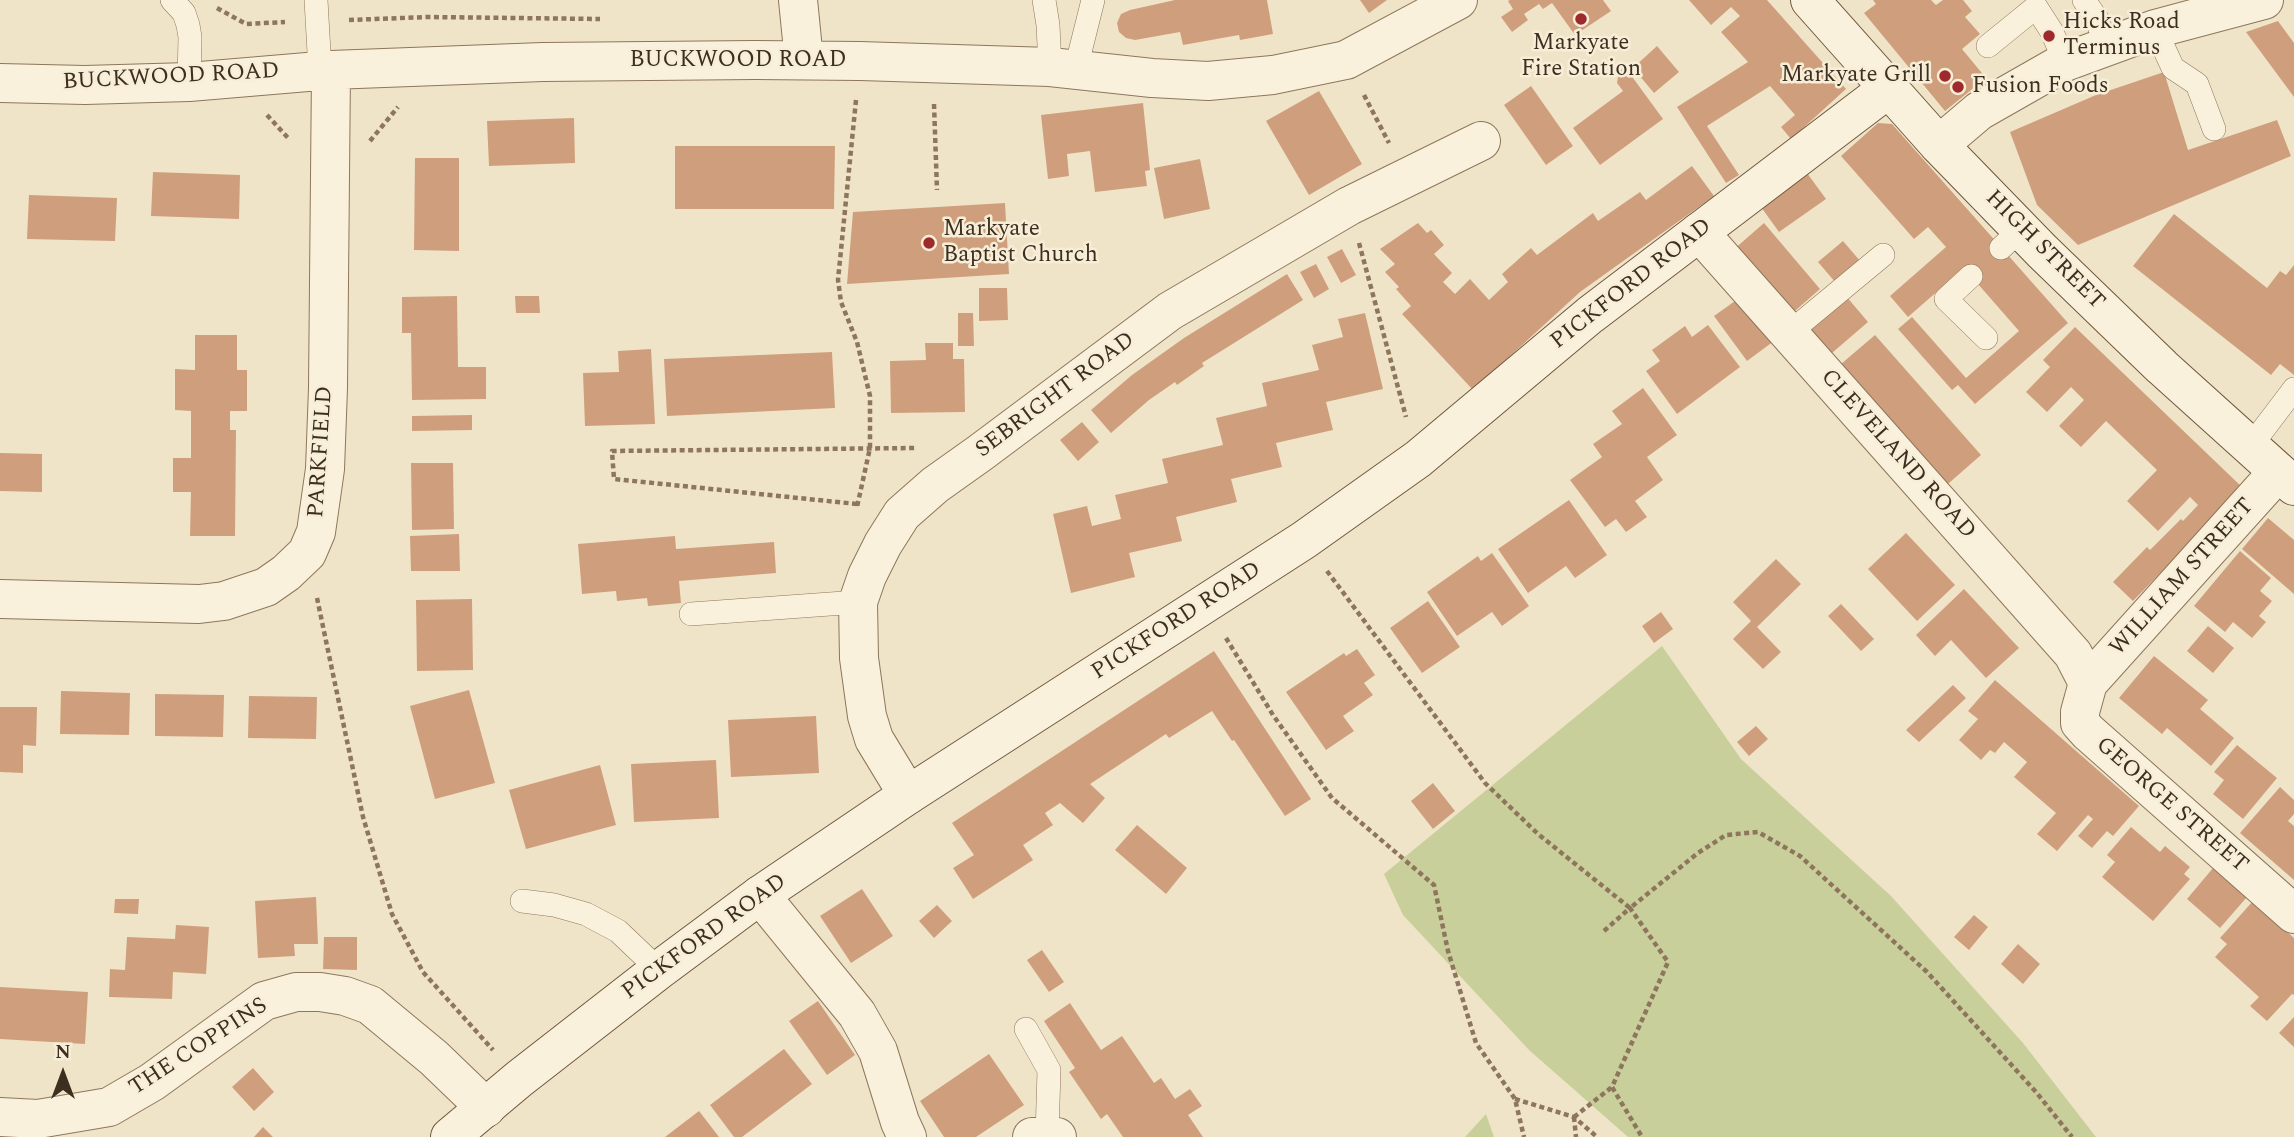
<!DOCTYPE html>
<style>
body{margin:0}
#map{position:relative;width:2294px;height:1137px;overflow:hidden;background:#f0e4c8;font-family:Spectral,serif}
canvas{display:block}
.north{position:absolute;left:28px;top:1039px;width:70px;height:70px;-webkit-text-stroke:5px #f7eed8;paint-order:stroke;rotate:0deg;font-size:19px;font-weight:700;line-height:28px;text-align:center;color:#3d2e20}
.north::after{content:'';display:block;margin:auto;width:24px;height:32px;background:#3d2e20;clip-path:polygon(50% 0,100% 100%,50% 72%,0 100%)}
</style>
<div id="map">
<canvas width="2294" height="1137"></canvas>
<div class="north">N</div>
</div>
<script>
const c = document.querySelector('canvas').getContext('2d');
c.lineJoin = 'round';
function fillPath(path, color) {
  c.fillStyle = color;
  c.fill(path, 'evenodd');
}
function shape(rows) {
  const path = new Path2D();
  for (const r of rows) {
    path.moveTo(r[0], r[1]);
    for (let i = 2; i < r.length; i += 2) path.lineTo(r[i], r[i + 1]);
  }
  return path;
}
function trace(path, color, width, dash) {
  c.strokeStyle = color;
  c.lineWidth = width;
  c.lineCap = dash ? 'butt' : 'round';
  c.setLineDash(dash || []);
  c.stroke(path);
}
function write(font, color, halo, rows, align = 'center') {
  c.font = font + ' Spectral,serif';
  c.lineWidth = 5;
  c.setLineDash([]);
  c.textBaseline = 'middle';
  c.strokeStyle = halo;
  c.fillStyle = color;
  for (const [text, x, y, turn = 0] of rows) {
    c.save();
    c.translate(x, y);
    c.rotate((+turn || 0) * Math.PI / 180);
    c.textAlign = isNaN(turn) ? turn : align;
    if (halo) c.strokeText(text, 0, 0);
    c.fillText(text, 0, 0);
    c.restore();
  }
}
fillPath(shape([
 [1662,646,1741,759,1891,896,2023,1043,2096,1137,1628,1137,1529,1050,1403,915,1384,874],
 [1486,1114,1494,1137,1465,1137]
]), '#c9cf9b');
fillPath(shape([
 [1175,0,1267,0,1273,34,1240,40,1239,35,1183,45,1180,32,1135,40,1126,38,1119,32,1117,23,1121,14,1130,10],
 [1360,0,1387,0,1369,13],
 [1510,0,1603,0,1611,11,1575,35,1552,3,1543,9,1539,4,1524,14,1528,20,1512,32,1501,17,1513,9,1508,1],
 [1689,0,1767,0,1846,89,1791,139,1781,127,1795,115,1770,86,1707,126,1739,175,1726,183,1677,107,1748,62,1721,32,1740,16,1731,7,1711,25],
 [1873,0,1931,0,1936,5,1943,0,1963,0,1972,11,1965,17,1980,34,1962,49,1986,78,1945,111,1864,13,1876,4],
 [2278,21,2294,43,2294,97,2246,32],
 [1657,46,1679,72,1654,93,1633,68],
 [1625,67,1663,119,1600,165,1573,128,1623,91,1617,83,1619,71],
 [2164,72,2188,150,2277,120,2291,156,2078,245,2037,205,2010,132,2096,95],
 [1531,86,1573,146,1546,165,1504,105],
 [1319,91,1362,164,1309,195,1266,121],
 [1143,103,1150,170,1145,171,1147,186,1095,192,1090,151,1067,154,1069,176,1048,179,1041,115],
 [574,118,575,163,489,166,487,121],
 [1878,123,1892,124,2068,323,1975,404,1958,385,1952,390,1898,329,1912,317,1966,378,2019,331,1964,268,1908,317,1890,296,1946,247,1928,227,1914,239,1841,156],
 [675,146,835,146,834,209,675,209],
 [415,158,459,158,459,251,414,250],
 [1200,159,1210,209,1164,219,1154,168],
 [1692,166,1714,196,1580,292,1473,390,1402,314,1411,306,1396,289,1399,287,1385,272,1395,264,1380,249,1418,223,1427,233,1431,230,1444,245,1434,254,1452,273,1443,282,1455,294,1470,279,1489,300,1508,282,1502,274,1531,248,1537,255,1593,213,1598,221,1640,192,1646,200],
 [153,172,240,175,239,219,151,216],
 [1807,173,1826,199,1779,232,1761,207],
 [29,195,117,198,115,241,27,239],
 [1005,203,1009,274,847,284,853,212],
 [2174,214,2267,288,2280,271,2286,275,2294,265,2294,375,2280,364,2271,375,2133,266],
 [1764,223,1820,289,1788,317,1732,251],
 [1843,241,1861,262,1836,283,1818,262],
 [1342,249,1356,275,1341,283,1327,257],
 [1316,264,1329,289,1314,298,1300,272],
 [1287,274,1303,300,1202,363,1204,366,1177,385,1175,382,1149,400,1111,433,1091,410,1132,375,1184,338],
 [979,288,1007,288,1008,320,979,321],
 [457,296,458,367,486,367,486,399,412,400,411,333,402,333,402,297],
 [515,296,539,296,540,313,516,313],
 [1742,296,1774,341,1747,361,1714,316],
 [1846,296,1868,322,1825,359,1802,333],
 [958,313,973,313,974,346,958,346],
 [1365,313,1383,389,1326,402,1333,430,1276,443,1282,467,1231,479,1237,502,1176,517,1182,541,1129,553,1135,577,1071,593,1053,514,1087,506,1092,526,1121,519,1115,495,1168,483,1162,459,1223,445,1216,418,1267,406,1262,383,1319,370,1312,345,1343,337,1338,319],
 [1708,325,1740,367,1677,414,1646,371,1660,361,1652,350,1685,326,1692,337],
 [2075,327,2243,488,2133,601,2113,582,2147,547,2150,550,2181,519,2183,521,2198,505,2190,497,2158,531,2127,501,2157,470,2106,421,2081,447,2059,426,2084,400,2071,387,2047,412,2026,392,2050,367,2043,360],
 [195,335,237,335,237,370,247,370,247,411,230,411,230,430,236,430,235,536,190,536,191,492,173,492,173,458,191,458,191,411,175,410,175,369,195,370],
 [1875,335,1981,455,1941,490,1834,370],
 [925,343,953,343,953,359,964,359,965,412,891,413,890,361,926,360],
 [651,349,655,424,585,426,583,373,619,372,618,351],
 [832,352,835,408,667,416,664,359],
 [1643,388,1677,435,1647,457,1663,480,1635,501,1647,517,1626,532,1616,519,1605,527,1570,480,1602,457,1593,444,1622,424,1612,411],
 [472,415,472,430,412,431,412,416],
 [1082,422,1099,442,1078,461,1060,440],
 [0,453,42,454,42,492,0,491],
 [411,463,453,463,454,529,412,530],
 [1569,500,1607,555,1575,578,1566,566,1528,593,1498,549],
 [2268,518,2294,540,2294,594,2242,549],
 [1906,533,1955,585,1917,621,1868,569],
 [459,534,460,571,411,571,410,536],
 [675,536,676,549,774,542,776,573,679,581,681,603,648,606,647,598,617,601,616,591,582,594,578,544],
 [2240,551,2271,578,2260,591,2272,601,2259,616,2266,622,2252,638,2233,622,2225,632,2194,606],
 [1492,553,1529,606,1502,626,1492,612,1457,636,1427,592,1478,556,1481,561],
 [1776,559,1801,584,1757,627,1781,652,1763,669,1733,639,1751,621,1733,602],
 [1964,589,2019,648,1986,678,1951,640,1935,656,1916,635],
 [472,599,473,670,417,671,416,600],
 [1428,601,1460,647,1422,673,1390,628],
 [1841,604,1874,639,1861,651,1828,616],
 [1661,612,1673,629,1654,643,1642,626],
 [2208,626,2234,648,2213,673,2187,651],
 [1357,649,1375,675,1364,683,1373,695,1343,716,1354,731,1326,750,1286,692,1344,653,1346,656],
 [1214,651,1311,799,1285,816,1234,740,1232,741,1212,711,1169,738,1166,734,1090,784,1105,798,1083,823,1060,803,1045,813,1053,825,1023,845,1033,860,973,899,953,868,974,855,952,823],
 [2154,656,2208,700,2200,709,2234,738,2211,766,2167,728,2162,734,2119,698],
 [1995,680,2139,806,2113,836,2107,831,2092,848,2078,836,2093,819,2088,815,2057,851,2037,834,2056,813,2014,777,2027,762,2004,742,1995,753,1990,750,1981,760,1959,740,1978,719,1968,711],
 [1953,685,1966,698,1919,742,1906,730],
 [469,690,495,783,435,799,410,706],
 [61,691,130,693,129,735,60,734],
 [155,694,224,695,223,737,155,736],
 [249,696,317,697,316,739,248,738],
 [0,707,37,707,36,746,23,745,23,773,0,772],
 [816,716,819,773,731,777,728,720],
 [1756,726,1768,739,1749,756,1737,742],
 [2237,745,2277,778,2243,819,2213,794,2224,780,2214,772],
 [716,760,719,818,634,822,631,764],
 [600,765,616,825,526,849,509,790],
 [1433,783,1455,811,1433,829,1411,801],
 [2280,787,2294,800,2294,814,2288,821,2294,826,2294,880,2240,833],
 [1137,825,1187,868,1166,894,1115,850],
 [2131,827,2160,852,2165,846,2190,867,2184,874,2190,879,2153,921,2102,877,2115,862,2107,855],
 [2213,868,2247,897,2220,928,2187,899],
 [862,889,893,936,851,963,820,916],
 [316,897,318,944,294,944,295,956,258,958,255,901],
 [115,899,139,899,138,914,114,913],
 [2253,901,2294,938,2294,995,2292,994,2267,1021,2250,1006,2259,997,2215,957,2227,944,2220,938],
 [937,905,952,921,934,938,919,921],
 [1974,915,1988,927,1969,950,1954,937],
 [176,925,209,927,206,974,173,972,172,999,109,997,110,969,125,970,127,937,175,939],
 [324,937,357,937,357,970,323,969],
 [2018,944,2040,964,2023,984,2001,964],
 [1042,950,1064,982,1049,992,1027,960],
 [0,987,88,992,85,1044,0,1039],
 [818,1001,855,1055,827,1075,789,1021],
 [1070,1003,1101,1050,1122,1036,1154,1083,1161,1078,1175,1099,1190,1089,1202,1106,1188,1115,1203,1137,1123,1137,1107,1114,1101,1119,1069,1072,1075,1068,1044,1021],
 [2294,1017,2294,1047,2279,1033],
 [784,1049,812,1084,742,1137,734,1137,710,1105],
 [989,1054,1024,1105,976,1137,944,1137,920,1101],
 [253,1068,274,1092,254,1111,232,1087],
 [699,1111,719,1137,665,1137],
 [263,1127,273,1137,254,1137]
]), '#cf9f7d');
const lane = shape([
 [172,0,184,13,188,25,190,37,189,82],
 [316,0,320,70],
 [1044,0,1048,25,1050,67],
 [2084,0,2097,19,2106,47],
 [2155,29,2173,68,2197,84,2214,129],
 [1988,46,2036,7,2052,32,2065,62],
 [1076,68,1093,0],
 [2001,248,2021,229],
 [1971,276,1946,299,1986,338],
 [1789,333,1883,255],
 [2250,447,2294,389],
 [691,614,858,602],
 [522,901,554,905,586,914,618,931,659,970],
 [1026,1029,1049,1070,1047,1136]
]);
const street = shape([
 [798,0,804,60],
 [0,83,85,85,189,82,331,70,543,62,755,60,860,61,1050,67,1152,78,1208,81,1273,75,1346,60,1458,0],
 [1939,145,1979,111,2065,62,2155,29,2264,0],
 [1699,232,2073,654,2088,683],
 [2278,472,2088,683,2080,712,2080,723,2088,732,2294,914],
 [0,599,199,604,224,601,266,587,286,573,307,553,316,532,325,469,328,388,331,70],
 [908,795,874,739,867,716,859,658,858,602,867,576,883,544,902,514,935,485,980,453,1170,311,1349,206,1481,141],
 [760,895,857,1014,878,1051,900,1122,907,1137],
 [0,1117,38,1119,109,1107,152,1082,264,1001,296,992,320,992,345,996,370,1005,434,1058,486,1108],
 [1032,1137,1057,1137]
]);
const secondary = shape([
 [1810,0,1939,145,2042,251,2162,367,2294,486],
 [450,1137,519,1079,659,970,760,895,908,795,1304,540,1418,459,1590,315,1889,88]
]);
trace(lane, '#8d765c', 24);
trace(street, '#8d765c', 40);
trace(secondary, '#6f573f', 40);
trace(shape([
 [217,8,246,24,285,22],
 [349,20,428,17,600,19],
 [1364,95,1389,143],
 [856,100,838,280,841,302,857,342,870,396,870,448,857,507],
 [934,104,937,190],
 [267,115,289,139],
 [370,141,398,107],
 [1359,243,1406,417],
 [857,504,614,479,612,451,917,448],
 [1327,571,1485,783,1538,834,1630,908,1698,853,1726,835,1758,832,1800,856,1927,972,2036,1092,2072,1137],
 [317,598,363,817,392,914,423,972,493,1050],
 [1226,638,1273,715,1332,798,1434,885,1448,951,1476,1043,1515,1099,1524,1137],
 [1604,931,1630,908,1668,962,1612,1087,1642,1137],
 [1515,1099,1574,1117,1597,1137],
 [1574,1117,1612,1087],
 [1574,1117,1576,1137]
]), '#8d765c', 4.5, [5, 3.5]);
trace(lane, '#faf1dc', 23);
trace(street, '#faf1dc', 38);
trace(secondary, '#faf1dc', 38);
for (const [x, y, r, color] of [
 [1581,19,7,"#9e2a2b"],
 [2049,36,7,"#9e2a2b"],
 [1945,76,7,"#9e2a2b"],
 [1958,87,7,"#9e2a2b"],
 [929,243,7,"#9e2a2b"]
]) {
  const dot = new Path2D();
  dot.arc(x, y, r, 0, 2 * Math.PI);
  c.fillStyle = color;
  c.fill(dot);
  trace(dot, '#f7eed8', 2.5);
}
write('23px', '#3d2e20', '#f7eed8', [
 ["Hicks Road",2063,23],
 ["Terminus",2063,49],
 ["Markyate",1581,44,"center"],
 ["Fire Station",1581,70,"center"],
 ["Markyate Grill",1931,76,"right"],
 ["Fusion Foods",1972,87],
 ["Markyate",943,230],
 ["Baptist Church",943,256]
], 'left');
write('23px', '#3d2e20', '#f7eed8', [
 ["BUCKWOOD ROAD",738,61],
 ["BUCKWOOD ROAD",171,78,-3],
 ["HIGH STREET",2044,251,45],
 ["PICKFORD ROAD",1632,285,-38],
 ["SEBRIGHT ROAD",1056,396,-37],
 ["PARKFIELD",322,452,-86],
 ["CLEVELAND ROAD",1897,455,48],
 ["WILLIAM STREET",2183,578,-48],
 ["PICKFORD ROAD",1177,622,-33],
 ["GEORGE STREET",2171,806,41],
 ["PICKFORD ROAD",705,938,-36],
 ["THE COPPINS",199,1048,-33]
]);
</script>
